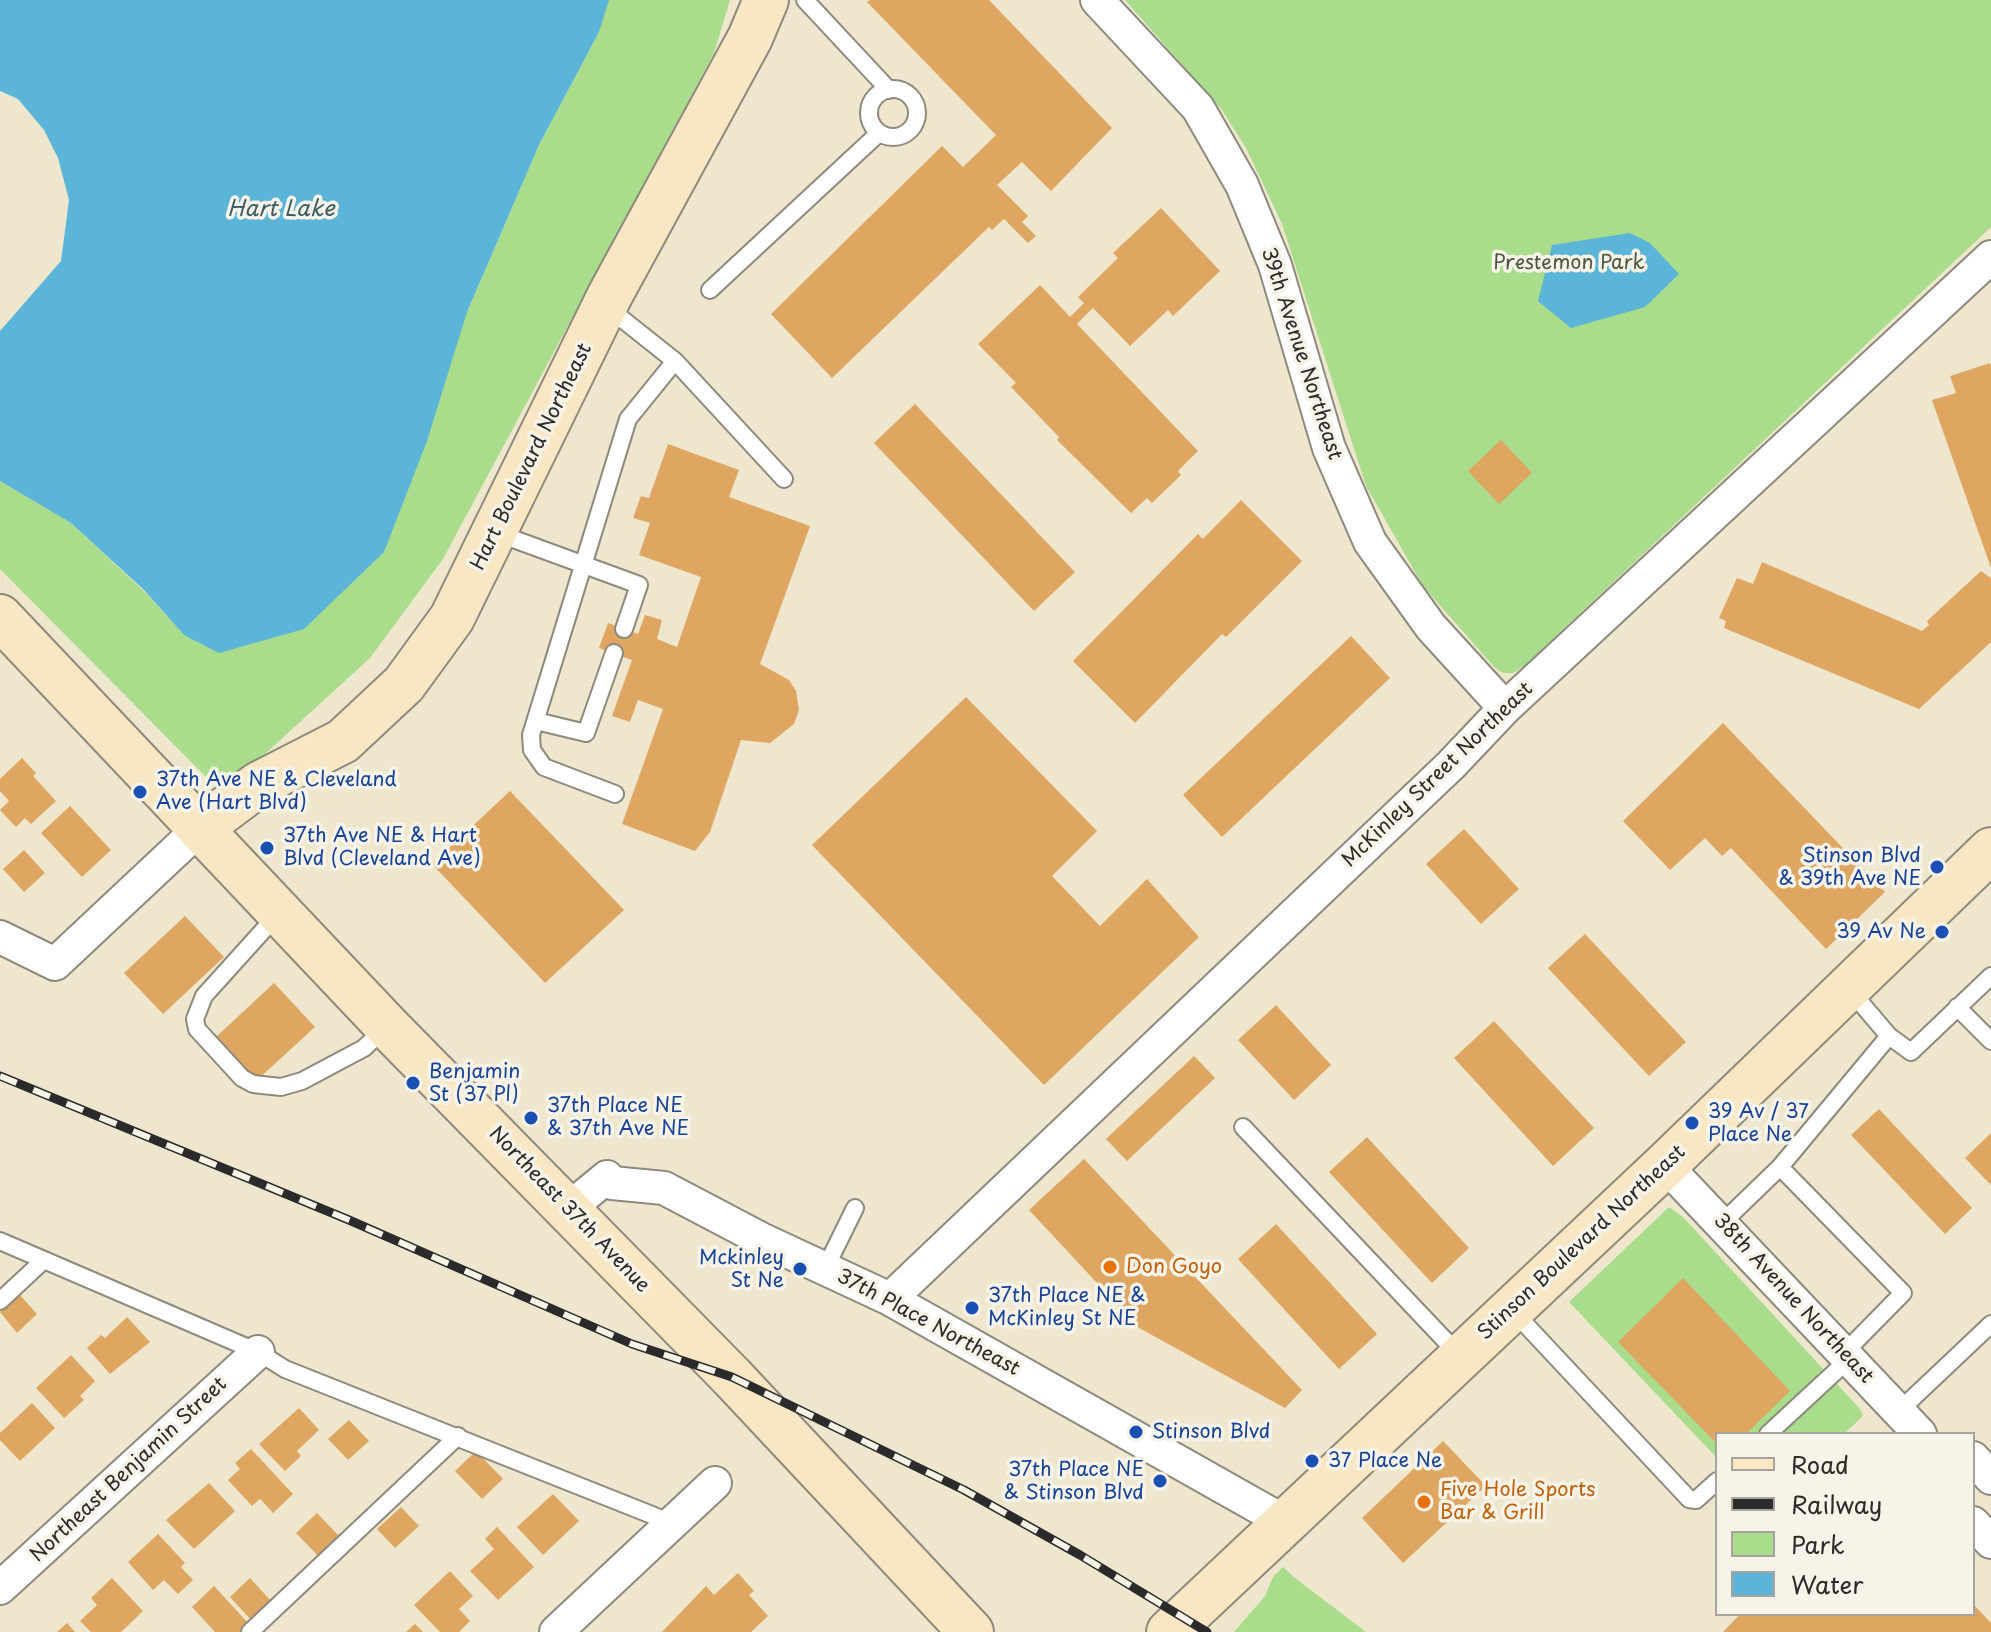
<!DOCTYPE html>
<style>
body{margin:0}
#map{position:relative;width:1991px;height:1632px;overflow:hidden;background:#efe7cd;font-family:"Playpen Sans",sans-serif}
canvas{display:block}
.legend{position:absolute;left:1715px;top:1432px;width:260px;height:184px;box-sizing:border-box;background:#f7f3e8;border:2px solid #a5a39c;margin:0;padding:10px 14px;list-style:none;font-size:24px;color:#2b2b2b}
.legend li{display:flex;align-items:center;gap:16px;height:40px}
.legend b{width:40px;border:2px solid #a5a39c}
</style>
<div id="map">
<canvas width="1991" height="1632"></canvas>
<ul class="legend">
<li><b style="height:10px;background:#f9e7c3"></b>Road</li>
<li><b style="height:10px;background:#2b2b2b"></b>Railway</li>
<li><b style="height:22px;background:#a9dc8b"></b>Park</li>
<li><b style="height:22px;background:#5bb5d8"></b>Water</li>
</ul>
</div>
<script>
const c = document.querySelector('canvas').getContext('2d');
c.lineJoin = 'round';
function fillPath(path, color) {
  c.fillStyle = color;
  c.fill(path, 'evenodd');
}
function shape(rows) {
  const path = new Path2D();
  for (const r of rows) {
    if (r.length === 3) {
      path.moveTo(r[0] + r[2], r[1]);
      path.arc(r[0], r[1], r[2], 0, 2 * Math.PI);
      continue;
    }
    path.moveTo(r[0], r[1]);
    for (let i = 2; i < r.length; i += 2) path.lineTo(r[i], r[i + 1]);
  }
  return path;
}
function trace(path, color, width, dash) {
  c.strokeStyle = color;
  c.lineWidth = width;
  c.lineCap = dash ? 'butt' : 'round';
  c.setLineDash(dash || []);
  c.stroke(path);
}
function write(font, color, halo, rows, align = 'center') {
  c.font = font + ' "Playpen Sans",sans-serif';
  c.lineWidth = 7;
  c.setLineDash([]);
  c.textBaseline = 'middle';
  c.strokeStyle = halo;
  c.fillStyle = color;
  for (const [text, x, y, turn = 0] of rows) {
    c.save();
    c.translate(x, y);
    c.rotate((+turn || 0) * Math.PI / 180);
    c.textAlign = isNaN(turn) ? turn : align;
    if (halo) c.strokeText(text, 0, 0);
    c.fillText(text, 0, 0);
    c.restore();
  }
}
fillPath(shape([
 [607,0,730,0,714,53,443,559,370,658,266,753,219,790,0,569,0,481,71,523,148,595,184,635,467,312,539,145,599,32],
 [1125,0,1991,0,1991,227,1524,666,1513,673,1503,673,1494,667,1423,586,1366,486,1282,224,1246,148,1222,110],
 [1669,1207,1683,1217,1860,1409,1863,1416,1844,1434,1717,1434,1717,1458,1569,1302],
 [1283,1567,1295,1578,1366,1632,1234,1632,1265,1596,1273,1577]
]), '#a9dc8b');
fillPath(shape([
 [0,0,609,0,599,32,539,145,467,312,427,441,384,552,304,629,219,653,184,635,144,590,71,523,0,481,0,331,61,261,69,200,58,158,44,130,18,99,0,91],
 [1630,233,1650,243,1679,274,1645,307,1571,328,1538,301,1552,245]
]), '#5bb5d8');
fillPath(shape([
 [870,0,989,0,1112,128,1051,191,1022,162,997,185,1028,216,1022,222,1036,236,1028,243,1004,219,992,230,989,227,832,378,771,314,942,146,963,167,996,135,867,2],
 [1161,208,1220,271,1173,316,1168,310,1130,346,1093,308,1077,324,1198,451,1178,471,1181,475,1152,503,1147,498,1131,513,1057,440,1059,437,1011,387,1016,383,978,344,1040,285,1070,317,1084,303,1078,297,1118,258,1113,253],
 [1990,363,1991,367,1991,568,1932,400,1956,393,1950,376],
 [915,404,1075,572,1034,611,874,443],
 [1501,440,1532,473,1499,504,1468,471],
 [668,444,739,470,729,497,810,526,760,664,789,680,796,691,799,710,794,724,770,743,741,740,710,832,695,851,622,824,663,709,638,700,630,722,612,716,632,660,599,648,608,623,638,634,645,615,662,620,657,639,677,647,701,577,639,555,650,523,633,518,641,496,649,498],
 [1241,500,1302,561,1226,637,1222,634,1135,723,1073,661,1198,534,1203,539],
 [1762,562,1922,631,1929,625,1927,621,1981,571,1991,578,1991,642,1919,709,1724,628,1726,621,1719,618,1737,578,1753,584],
 [1351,636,1390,678,1222,837,1183,795],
 [966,697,1097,831,1052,876,1100,926,1147,879,1199,937,1044,1085,812,845],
 [1723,723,1885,892,1826,949,1731,848,1722,856,1705,838,1670,870,1623,821],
 [22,758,36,773,33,776,56,801,31,824,25,818,16,827,0,810,9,801,0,791,0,779],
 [510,791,624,910,545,983,432,864],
 [70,806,111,850,82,877,41,833],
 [1464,829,1519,889,1481,924,1426,864],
 [24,850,45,873,24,892,3,869],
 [185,916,224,957,163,1014,124,973],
 [1585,934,1686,1042,1649,1076,1548,968],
 [274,983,315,1027,256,1081,215,1038],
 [1276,1005,1331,1065,1294,1100,1238,1040],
 [1494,1021,1594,1128,1553,1166,1454,1058],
 [1194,1056,1215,1078,1127,1161,1106,1139],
 [1879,1109,1972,1208,1945,1234,1851,1135],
 [1991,1133,1991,1185,1965,1158],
 [1367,1137,1469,1248,1432,1283,1329,1172],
 [1084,1159,1302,1390,1285,1408,1139,1328,1029,1210],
 [1276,1224,1377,1334,1339,1369,1238,1259],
 [1683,1278,1790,1391,1746,1434,1717,1434,1717,1444,1618,1342],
 [19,1294,37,1314,17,1333,0,1312],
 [127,1317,150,1342,110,1374,87,1348,101,1335,105,1338],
 [71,1355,95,1381,80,1396,84,1400,64,1418,36,1388],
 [32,1403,55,1428,20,1461,0,1440,0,1433],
 [299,1408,319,1430,297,1451,301,1456,285,1471,259,1444],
 [349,1420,369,1441,348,1460,328,1439],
 [1443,1441,1486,1486,1403,1563,1362,1518],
 [251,1449,293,1494,273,1513,260,1499,252,1506,228,1480,240,1469,235,1463],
 [476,1451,503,1479,482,1499,455,1471],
 [209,1483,235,1511,194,1549,166,1520],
 [553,1494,579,1521,543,1555,517,1527],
 [401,1507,419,1526,395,1548,377,1529],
 [317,1513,340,1537,319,1557,296,1533],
 [497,1527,534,1567,498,1600,470,1571,494,1549,485,1539],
 [158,1534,185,1563,181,1567,193,1580,178,1594,164,1580,153,1590,128,1562],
 [450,1571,473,1596,459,1609,470,1621,459,1632,440,1632,414,1605],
 [738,1573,754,1591,749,1595,768,1616,751,1632,662,1632,706,1586,714,1595],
 [112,1578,143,1611,121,1632,91,1632,80,1621,97,1605,91,1598],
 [250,1578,272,1602,252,1621,230,1597],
 [214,1586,249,1624,240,1632,215,1632,192,1607],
 [1973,1604,1991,1623,1991,1632,1723,1632,1740,1614,1973,1614],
 [67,1623,75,1632,57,1632],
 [415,1624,423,1632,406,1632]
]), '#dea660');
const lane = shape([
 [805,0,889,90],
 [893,113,24],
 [710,290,879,133],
 [607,307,675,361,628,419,531,735,532,750,544,767,615,794],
 [675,361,784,479],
 [497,533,639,585,624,629],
 [536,721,586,733,614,653],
 [278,914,204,996,195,1019,197,1029,242,1078,253,1084,281,1087,302,1081,364,1048,387,1026],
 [1957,1007,1991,1041],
 [1889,1036,1911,1052,1991,976],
 [1243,1127,1460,1356],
 [1780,1167,1903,1293,1844,1353],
 [1722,1223,1780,1167,1889,1036,1849,989],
 [0,1241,258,1352,285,1369,672,1523],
 [825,1269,855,1208],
 [0,1301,44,1260],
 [1512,1310,1689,1499,1696,1500,1717,1481],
 [1899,1411,1991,1324],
 [1768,1434,1849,1359],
 [250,1632,458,1436]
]);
const street = shape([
 [1097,0,1198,108,1242,185,1275,265,1329,448,1370,542,1431,627,1505,708],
 [0,937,55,964,200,828],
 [1665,1165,1920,1434],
 [568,1209,607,1177,612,1183,664,1188,761,1239,890,1299,1285,1522],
 [890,1299,1451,765,1505,708,1991,257],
 [1973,1458,1991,1478],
 [1973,1523,1991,1542],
 [0,1588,258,1352],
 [556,1632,715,1483]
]);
const secondary = shape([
 [0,617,387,1026,732,1377,971,1632],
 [200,828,259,784,343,741,404,684,452,618,610,295,750,38,766,0],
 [1169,1632,1665,1165,1991,850]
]);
trace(lane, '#8d897c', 20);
trace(street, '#8d897c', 36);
trace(secondary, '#8d897c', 48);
trace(lane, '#fff', 16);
trace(street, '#fff', 32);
trace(secondary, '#f9e7c3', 44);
const rail = shape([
 [0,1076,349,1220,632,1344,732,1377,964,1490,1080,1555,1207,1632]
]);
trace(rail, '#2b2b2b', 9);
trace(rail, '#f7f3e8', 6, [18]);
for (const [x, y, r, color] of [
 [140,792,8,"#1a4fb4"],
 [267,848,8,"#1a4fb4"],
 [1937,867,8,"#1a4fb4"],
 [1942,932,8,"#1a4fb4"],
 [413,1083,8,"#1a4fb4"],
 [531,1118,8,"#1a4fb4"],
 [1692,1123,8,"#1a4fb4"],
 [1110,1267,8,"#e8710a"],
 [800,1269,8,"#1a4fb4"],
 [972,1308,8,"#1a4fb4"],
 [1136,1432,8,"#1a4fb4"],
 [1312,1461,8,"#1a4fb4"],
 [1160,1481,8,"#1a4fb4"],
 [1424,1502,8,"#e8710a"]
]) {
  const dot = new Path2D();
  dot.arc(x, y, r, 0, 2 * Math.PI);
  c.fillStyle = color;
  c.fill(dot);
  trace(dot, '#f7f3e8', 3);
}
write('20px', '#4a5743', '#f7f3e8', [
 ["Prestemon Park",1569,263]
]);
write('20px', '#2b2b2b', '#f7f3e8', [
 ["39th Avenue Northeast",1301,354,72],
 ["Hart Boulevard Northeast",532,457,-64],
 ["McKinley Street Northeast",1438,775,-44],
 ["Northeast 37th Avenue",569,1210,46],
 ["Stinson Boulevard Northeast",1582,1243,-43],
 ["38th Avenue Northeast",1793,1299,47],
 ["37th Place Northeast",928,1323,28],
 ["Northeast Benjamin Street",129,1470,-43]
]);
write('20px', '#164399', '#f7f3e8', [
 ["37th Ave NE & Cleveland",156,780],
 ["Ave (Hart Blvd)",156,803],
 ["37th Ave NE & Hart",283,836],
 ["Blvd (Cleveland Ave)",283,859],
 ["Stinson Blvd",1921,856,"right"],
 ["& 39th Ave NE",1921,879,"right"],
 ["39 Av Ne",1926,932,"right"],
 ["Benjamin",429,1072],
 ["St (37 Pl)",429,1095],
 ["37th Place NE",547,1106],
 ["& 37th Ave NE",547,1129],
 ["39 Av / 37",1708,1112],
 ["Place Ne",1708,1135],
 ["Mckinley",784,1258,"right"],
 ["St Ne",784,1281,"right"],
 ["37th Place NE &",988,1296],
 ["McKinley St NE",988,1319],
 ["Stinson Blvd",1152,1432],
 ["37 Place Ne",1328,1461],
 ["37th Place NE",1144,1470,"right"],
 ["& Stinson Blvd",1144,1493,"right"]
], 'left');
write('20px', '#c56008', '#f7f3e8', [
 ["Don Goyo",1126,1267],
 ["Five Hole Sports",1440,1490],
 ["Bar & Grill",1440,1513]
], 'left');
write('italic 22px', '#3c5b68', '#f7f3e8', [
 ["Hart Lake",281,210]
]);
</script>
